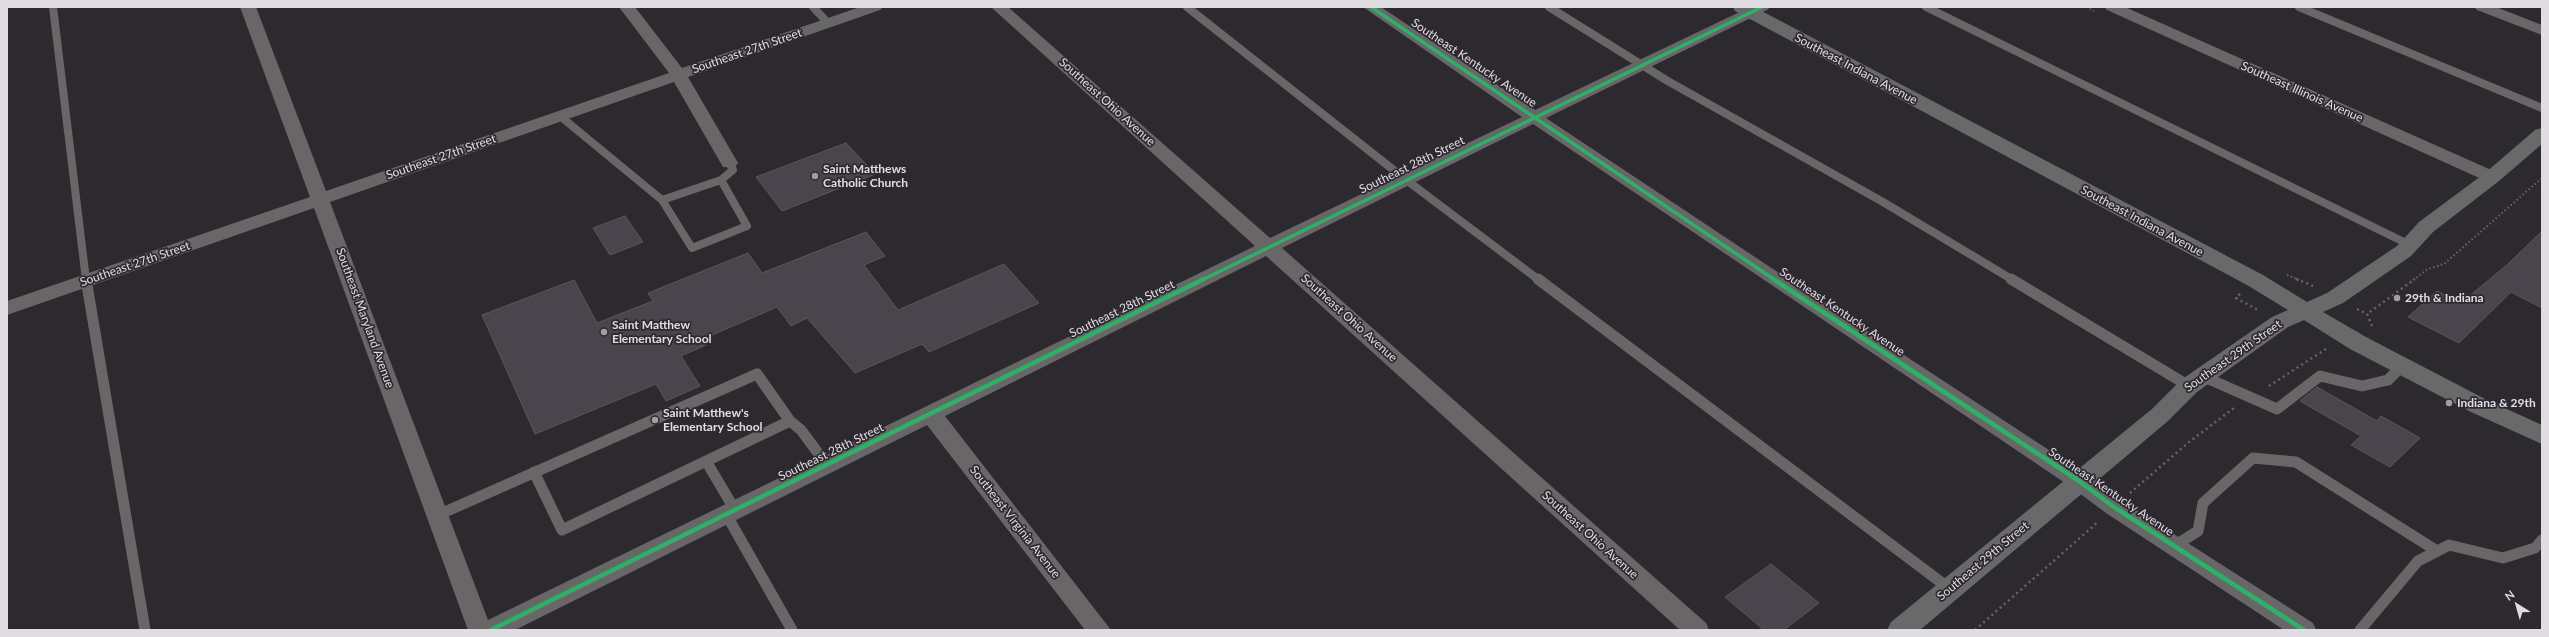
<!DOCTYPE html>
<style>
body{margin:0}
#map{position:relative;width:2549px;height:637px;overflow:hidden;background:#2d2a2f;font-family:Lato,sans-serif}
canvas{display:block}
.frame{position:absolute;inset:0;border:8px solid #e0dde2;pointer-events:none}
.north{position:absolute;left:2497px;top:585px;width:40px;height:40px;-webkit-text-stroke:3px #2e2930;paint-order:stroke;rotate:323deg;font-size:11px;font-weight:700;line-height:16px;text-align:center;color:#e0dde2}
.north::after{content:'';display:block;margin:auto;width:14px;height:18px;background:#e0dde2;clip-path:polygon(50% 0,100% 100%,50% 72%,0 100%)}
</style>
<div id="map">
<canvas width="2549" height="637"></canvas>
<div class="frame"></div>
<div class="north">N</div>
</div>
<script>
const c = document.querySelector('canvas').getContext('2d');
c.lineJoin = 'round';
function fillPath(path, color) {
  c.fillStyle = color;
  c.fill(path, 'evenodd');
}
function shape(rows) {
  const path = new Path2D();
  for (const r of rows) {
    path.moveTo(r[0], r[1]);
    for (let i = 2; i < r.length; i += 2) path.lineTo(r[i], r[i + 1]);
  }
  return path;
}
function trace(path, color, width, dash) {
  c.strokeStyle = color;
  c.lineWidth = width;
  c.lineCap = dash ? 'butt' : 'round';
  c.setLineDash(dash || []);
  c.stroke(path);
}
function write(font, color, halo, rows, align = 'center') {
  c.font = font + ' Lato,sans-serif';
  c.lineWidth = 3.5;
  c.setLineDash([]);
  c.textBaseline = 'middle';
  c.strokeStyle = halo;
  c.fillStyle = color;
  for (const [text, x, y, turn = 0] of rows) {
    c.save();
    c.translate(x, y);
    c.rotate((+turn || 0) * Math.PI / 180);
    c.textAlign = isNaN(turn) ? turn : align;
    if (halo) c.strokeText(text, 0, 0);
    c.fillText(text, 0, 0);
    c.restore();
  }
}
const building = shape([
 [846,143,875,174,782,211,756,177,846,143],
 [625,216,643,242,610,255,593,228,625,216],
 [2542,231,2542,308,2511,292,2459,343,2408,317,2437,291,2461,303,2508,264,2542,231],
 [866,232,885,256,864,265,898,310,1004,264,1039,303,929,352,922,344,855,373,807,318,791,326,777,307,703,339,706,345,681,356,700,386,666,401,656,384,535,434,482,315,574,280,597,323,653,301,648,293,748,253,762,273,866,232],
 [2317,387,2377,421,2381,416,2420,438,2390,467,2351,445,2361,436,2300,401,2317,387],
 [1771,564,1819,603,1784,630,1764,630,1725,597,1771,564]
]);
fillPath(building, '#4a444d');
trace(building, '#5a575b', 1);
trace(shape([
 [2086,7,2094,11],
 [2287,275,2299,280],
 [2413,280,2428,269,2444,264,2542,178]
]), '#676566', 2, [1.5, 2.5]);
trace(shape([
 [2296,279,2313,286],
 [2240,294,2236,298,2260,311],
 [2357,309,2367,314],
 [2372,326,2367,314,2415,279],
 [2269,386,2326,349],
 [2130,493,2189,442,2234,408],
 [1975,630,2098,522]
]), '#676566', 2.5, [2, 3.5]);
trace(shape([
 [53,7,86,280],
 [813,7,828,23],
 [1187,7,1405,179,1539,280],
 [1549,7,1666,80,1883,202,2013,280],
 [1926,7,2410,245],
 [2299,7,2542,108],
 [560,116,662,200],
 [721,180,747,226,692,248,662,200,721,180],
 [721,180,733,170,729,163]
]), '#686666', 8);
trace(shape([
 [86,279,145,630],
 [1538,279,1950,589],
 [2011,279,2189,386],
 [2202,376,2277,409,2320,376,2362,386,2388,380,2402,366],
 [706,461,735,510],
 [534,472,562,530,790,421],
 [726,514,792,630],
 [438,515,757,374,790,421,801,430,827,465],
 [2174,546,2198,531,2203,503,2253,458,2296,462,2437,551],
 [2360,630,2418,561,2449,545,2503,558,2535,548,2542,540]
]), '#686666', 11);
fillPath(shape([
 [240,7,256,7,326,191,669,73,619,7,635,7,682,68,860,7,883,7,880,10,688,77,738,163,735,167,723,167,674,82,330,202,488,620,1255,246,991,7,1008,7,1270,238,1522,117,1363,7,1381,7,1535,110,1750,7,1770,7,1767,10,1546,118,1782,275,2087,475,2122,501,2313,623,2316,630,2284,630,2106,513,2071,487,1533,124,1282,248,1706,623,1709,630,1680,630,1266,256,945,416,1111,630,1085,630,927,425,515,630,468,630,314,208,7,315,7,301,310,197,240,7],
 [2104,7,2125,7,2498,173,2501,177,2498,181,2492,182,2486,181,2107,10,2104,7],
 [2474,7,2496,7,2542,25,2542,35,2477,10,2474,7]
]), '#686666');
fillPath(shape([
 [1733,7,1754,7,2263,275,2307,302,2327,293,2397,246,2419,222,2485,173,2535,130,2542,128,2542,144,2499,181,2433,232,2411,256,2343,303,2323,312,2366,337,2487,400,2542,425,2542,444,2471,412,2350,349,2304,320,2288,327,2197,392,2168,421,1920,630,1887,630,1891,622,2152,409,2181,380,2272,317,2288,310,2247,285,1735,11,1733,7]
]), '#6a696a');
trace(shape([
 [1371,7,1775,280],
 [1202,280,1762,7]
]), '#2db169', 3.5);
trace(shape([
 [1773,279,2079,481,2114,507,2304,630],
 [491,630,1204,279]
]), '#2db169', 4.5);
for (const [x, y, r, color] of [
 [815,176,4,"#a19ea3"],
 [2397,298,4,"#a19ea3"],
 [604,332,4,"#a19ea3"],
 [2449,403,4,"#a19ea3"],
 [655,420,4,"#a19ea3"]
]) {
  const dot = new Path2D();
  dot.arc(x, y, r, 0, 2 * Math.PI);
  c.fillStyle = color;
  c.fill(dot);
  trace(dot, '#2e2930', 1.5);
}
write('12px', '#e0dde2', '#2e2930', [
 ["Southeast 27th Street",747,51,-19],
 ["Southeast Kentucky Avenue",1474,63,34],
 ["Southeast Indiana Avenue",1856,69,28],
 ["Southeast Illinois Avenue",2302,92,24],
 ["Southeast Ohio Avenue",1107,102,42],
 ["Southeast 27th Street",441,157,-19],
 ["Southeast 28th Street",1412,165,-26],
 ["Southeast Indiana Avenue",2142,221,28],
 ["Southeast 27th Street",135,264,-19],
 ["Southeast 28th Street",1122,309,-26],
 ["Southeast Kentucky Avenue",1842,312,34],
 ["Southeast Maryland Avenue",365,318,70],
 ["Southeast Ohio Avenue",1349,318,42],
 ["Southeast 29th Street",2233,356,-35],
 ["Southeast 28th Street",831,452,-26],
 ["Southeast Kentucky Avenue",2111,492,34],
 ["Southeast Virginia Avenue",1015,522,52],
 ["Southeast Ohio Avenue",1590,535,42],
 ["Southeast 29th Street",1983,561,-40]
]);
write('bold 12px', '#e0dde2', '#2e2930', [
 ["Saint Matthews",823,169],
 ["Catholic Church",823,183],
 ["29th & Indiana",2405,298],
 ["Saint Matthew",612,325],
 ["Elementary School",612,339],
 ["Indiana & 29th",2457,403],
 ["Saint Matthew's",663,413],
 ["Elementary School",663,427]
], 'left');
</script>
